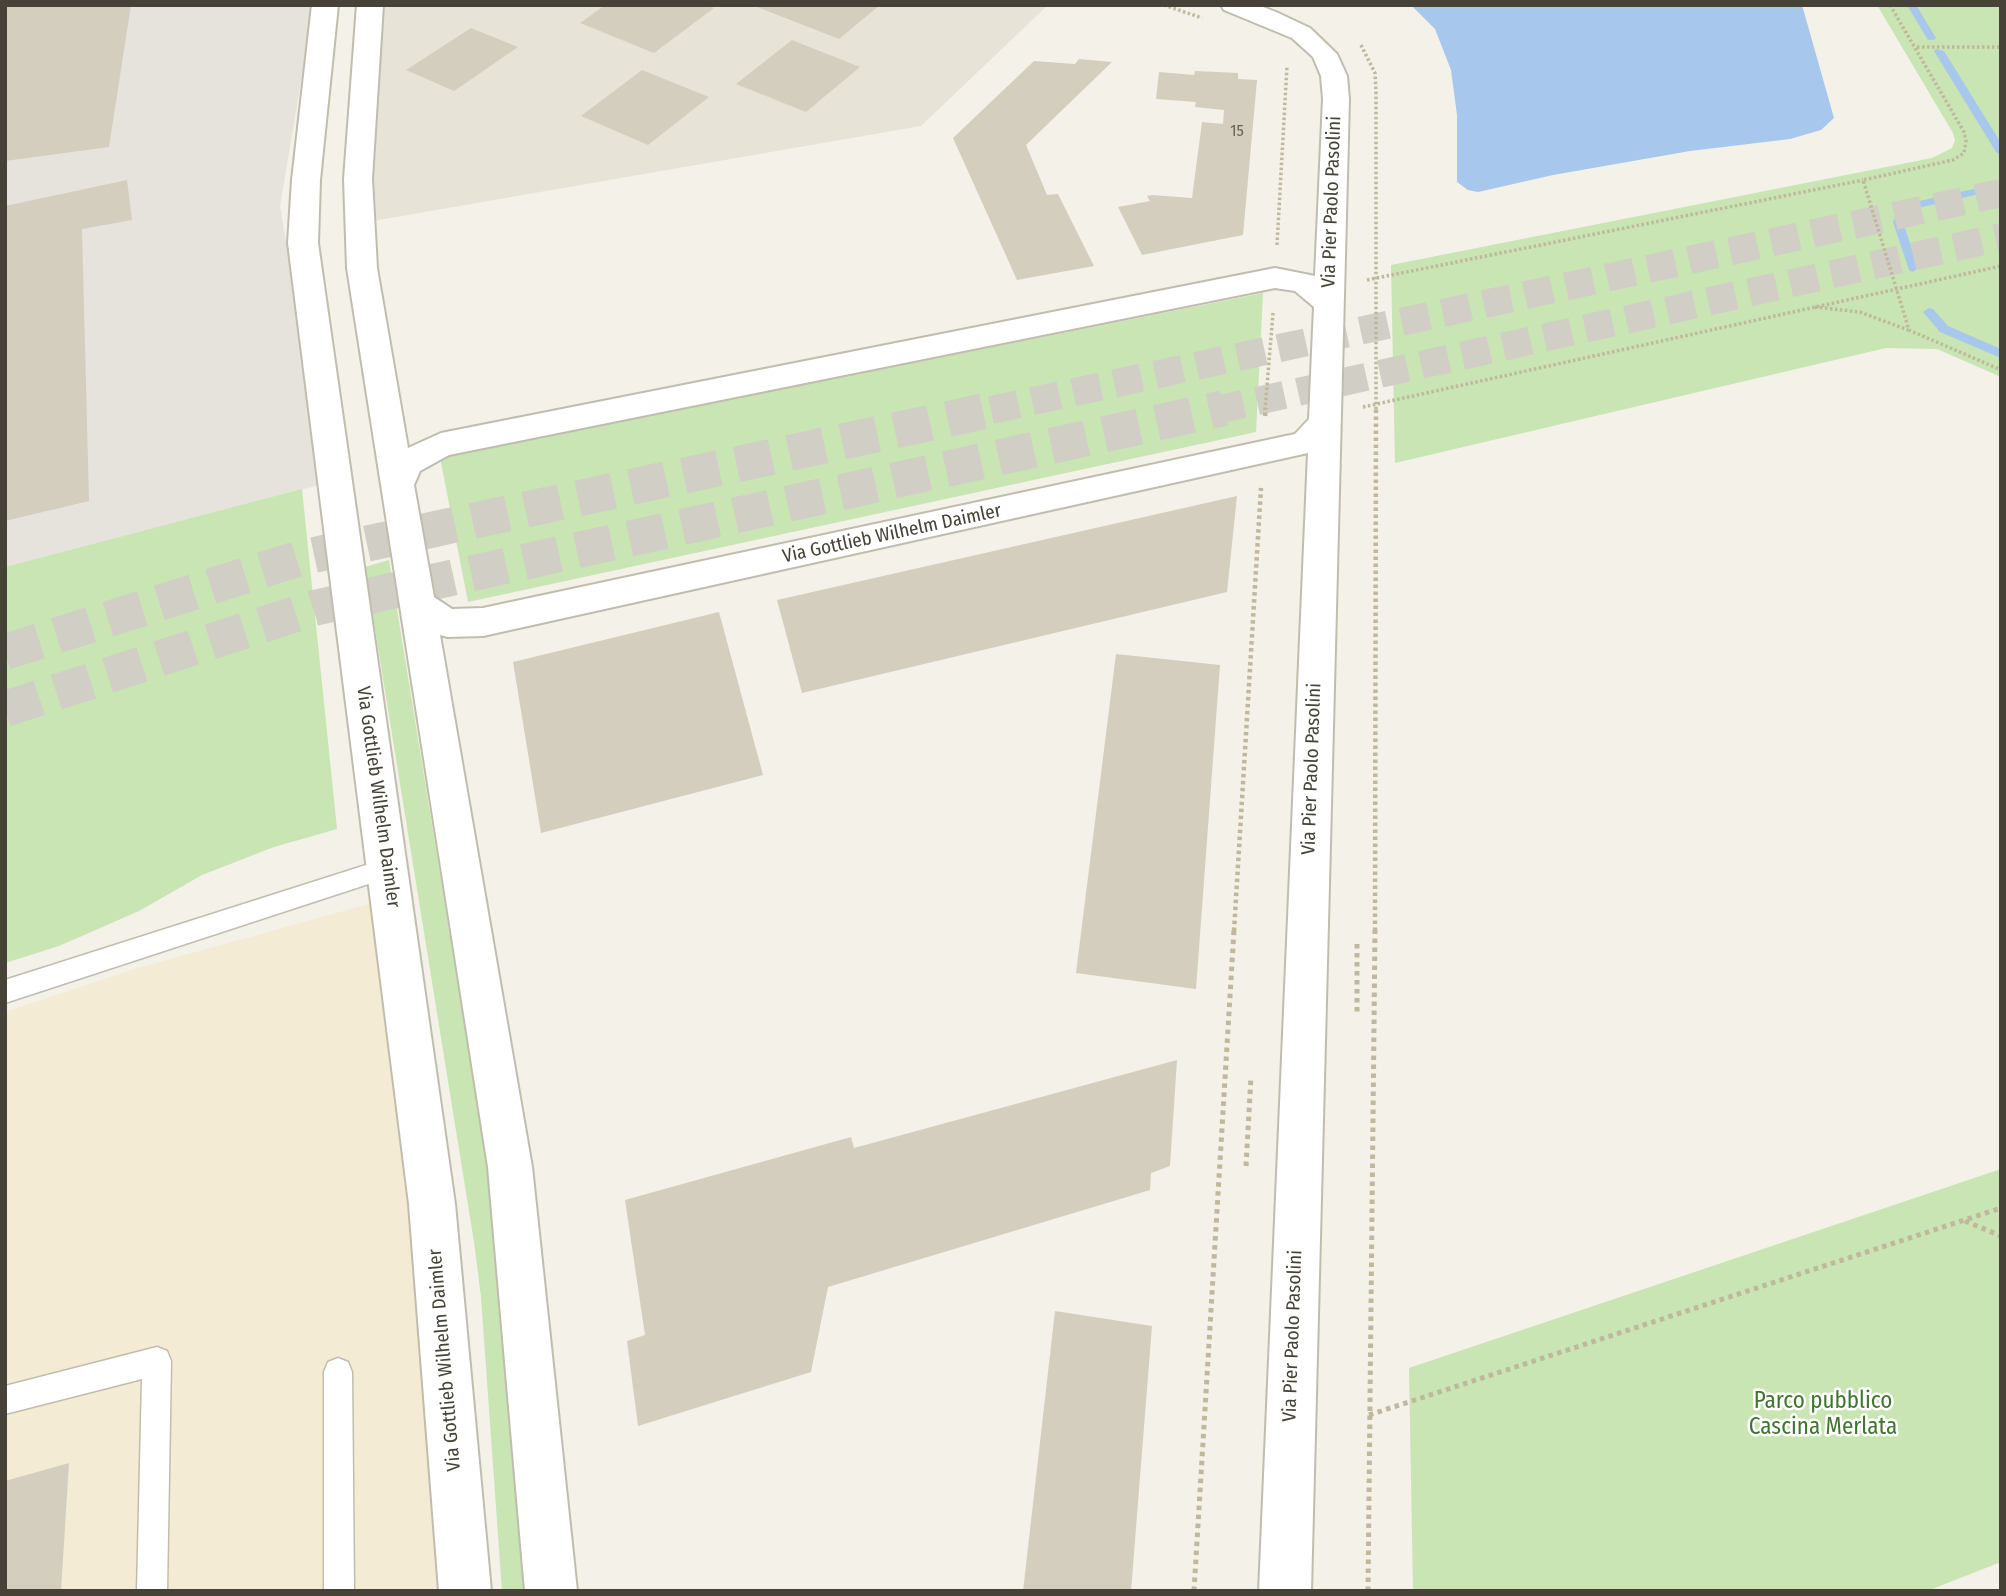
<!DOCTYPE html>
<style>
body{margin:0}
#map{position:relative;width:2006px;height:1596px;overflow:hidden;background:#f3f1e8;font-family:"Fira Sans Condensed",sans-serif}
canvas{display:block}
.frame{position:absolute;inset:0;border:7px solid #464237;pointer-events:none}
</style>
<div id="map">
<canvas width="2006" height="1596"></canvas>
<div class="frame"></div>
</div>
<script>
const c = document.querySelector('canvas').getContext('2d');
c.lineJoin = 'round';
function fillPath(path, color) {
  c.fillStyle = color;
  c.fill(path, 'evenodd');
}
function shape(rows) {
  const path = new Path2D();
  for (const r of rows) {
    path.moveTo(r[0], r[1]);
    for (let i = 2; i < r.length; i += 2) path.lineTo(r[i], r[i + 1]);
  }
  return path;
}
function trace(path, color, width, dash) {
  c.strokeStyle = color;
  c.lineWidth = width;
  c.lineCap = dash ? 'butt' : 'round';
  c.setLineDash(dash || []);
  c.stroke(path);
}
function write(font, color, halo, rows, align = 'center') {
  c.font = font + ' "Fira Sans Condensed",sans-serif';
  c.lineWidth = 5;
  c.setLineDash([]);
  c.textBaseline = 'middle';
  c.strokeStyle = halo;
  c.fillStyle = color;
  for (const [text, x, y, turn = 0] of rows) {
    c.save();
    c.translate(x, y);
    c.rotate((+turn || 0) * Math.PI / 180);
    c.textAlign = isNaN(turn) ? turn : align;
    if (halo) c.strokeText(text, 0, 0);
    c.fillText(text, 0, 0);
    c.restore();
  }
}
fillPath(shape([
 [357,5,1048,5,921,126,344,226,345,168]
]), '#e7e4d7');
fillPath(shape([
 [376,902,412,1213,442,1591,5,1591,5,1012,138,968]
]), '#f4ebd5');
fillPath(shape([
 [5,5,314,5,280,206,327,483,5,567]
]), '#e6e3dd');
fillPath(shape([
 [1877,5,2001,5,2001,377,1937,349,1886,348,1395,463,1391,265,1932,158,1952,148,1955,140,1953,133],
 [1263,293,1256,432,468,602,440,457],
 [302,489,337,829,274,847,202,875,139,911,59,946,5,963,5,567],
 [389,560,489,1176,503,1229,535,1591,502,1591,481,1297,474,1242,365,567],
 [2001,1169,2001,1562,1927,1591,1413,1591,1409,1368]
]), '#c8e5b3');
fillPath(shape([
 [1411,5,1802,5,1834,118,1821,130,1790,139,1690,151,1553,175,1478,192,1468,190,1457,182,1457,115,1451,70,1435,29]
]), '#a8c7ec');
fillPath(shape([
 [1907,5,1916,5,1936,38,1934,40,1928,40,1907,5],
 [1936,49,1944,51,2001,143,2001,155,1996,152,1934,51,1936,49],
 [2001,183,2001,189,1909,210,1903,222,1918,268,1913,272,1909,270,1893,222,1901,205,2001,183],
 [1929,308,1933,309,1948,326,2001,349,2001,358,1940,332,1923,312,1929,308]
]), '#a8c7ec');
fillPath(shape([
 [5,5,131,5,109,147,5,161],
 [605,5,706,5,714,8,654,53,580,23],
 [752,5,880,5,839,39],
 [471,28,518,47,454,91,406,70],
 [792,40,860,67,806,112,736,84],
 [1079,59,1112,62,1026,145,1047,195,1058,194,1094,266,1017,280,953,138,1034,61,1075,64],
 [642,70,709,97,648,145,581,116],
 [1195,71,1238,73,1238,79,1257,80,1243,235,1142,255,1118,207,1150,201,1147,196,1152,195,1192,198,1202,122,1223,124,1224,110,1195,107,1196,102,1156,99,1159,72,1194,75],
 [127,180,132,220,82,229,89,501,5,521,5,206],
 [1237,496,1227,592,802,693,777,600],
 [719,612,763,775,541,833,513,662],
 [1116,654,1220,665,1196,989,1076,973],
 [1177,1060,1170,1166,1151,1173,1150,1190,828,1287,811,1372,638,1426,627,1341,645,1335,625,1200,851,1137,854,1148],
 [1055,1311,1152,1326,1131,1591,1023,1591],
 [69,1463,61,1591,5,1591,5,1481]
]), '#d4cebe');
trace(shape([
 [991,410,2001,193],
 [1216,410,2001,237]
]), '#d0cec5', 28, [28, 14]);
trace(shape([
 [5,652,300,558,999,408],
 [5,709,314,608,1224,408]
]), '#d0cec5', 36, [36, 18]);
const service = shape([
 [388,858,396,861,400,868,396,875,5,1003,5,980,388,858],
 [157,1347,167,1351,171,1361,167,1591,137,1591,142,1379,5,1414,5,1386,157,1347],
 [338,1358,348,1362,352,1372,354,1591,324,1591,324,1372,328,1362,338,1358]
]);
const minor = shape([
 [312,5,338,5,320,180,318,243,455,1204,491,1591,439,1591,409,1204,288,243,292,180,312,5],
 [357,5,383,5,372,179,377,268,408,448,441,433,1275,268,1315,276,1323,99,1321,76,1313,57,1292,38,1224,10,1221,5,1258,5,1276,12,1310,28,1337,54,1347,76,1349,99,1311,1591,1259,1591,1308,453,483,636,448,637,440,635,532,1167,577,1591,525,1591,488,1167,347,268,344,179,357,5],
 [1275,288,1295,291,1314,307,1309,419,1295,434,483,608,452,609,434,597,414,485,420,471,449,455,1275,288]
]);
trace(service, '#c1bdae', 3);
trace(minor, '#c1bdae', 4);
trace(shape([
 [1164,5,1202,18],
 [1890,5,1964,132,1966,141,1964,153,1953,160,1863,180,1909,330,2001,370],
 [1361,45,1375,73,1376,92,1376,410],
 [1917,47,2001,47],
 [1277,245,1287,66],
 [1367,280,1863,180],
 [1815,307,1860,312,1908,330],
 [1363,407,2001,266],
 [1265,410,1273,313]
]), '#bfb89d', 3.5, [2.5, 2.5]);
trace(shape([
 [1265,416,1266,408],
 [1234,931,1261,488],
 [1375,931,1376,408]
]), '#bfb89d', 4.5, [3.5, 3.5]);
trace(shape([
 [1357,944,1357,1013],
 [1246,1166,1251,1077],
 [1965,1221,2001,1236],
 [1369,1415,2001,1208],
 [1194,1591,1234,930],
 [1368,1591,1375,930]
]), '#bfb89d', 5, [4.5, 4.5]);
fillPath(service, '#fff');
fillPath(minor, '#fff');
write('16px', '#6a6559', null, [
 ["15",1237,132]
]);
write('19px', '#464237', '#fff', [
 ["Via Pier Paolo Pasolini",1332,202,-88],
 ["Via Gottlieb Wilhelm Daimler",892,534,-12],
 ["Via Pier Paolo Pasolini",1312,769,-88],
 ["Via Gottlieb Wilhelm Daimler",378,797,82],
 ["Via Pier Paolo Pasolini",1293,1336,-88],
 ["Via Gottlieb Wilhelm Daimler",445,1360,-95]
]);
write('23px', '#3f752e', '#fff', [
 ["Parco pubblico",1823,1402],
 ["Cascina Merlata",1823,1428]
]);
</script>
